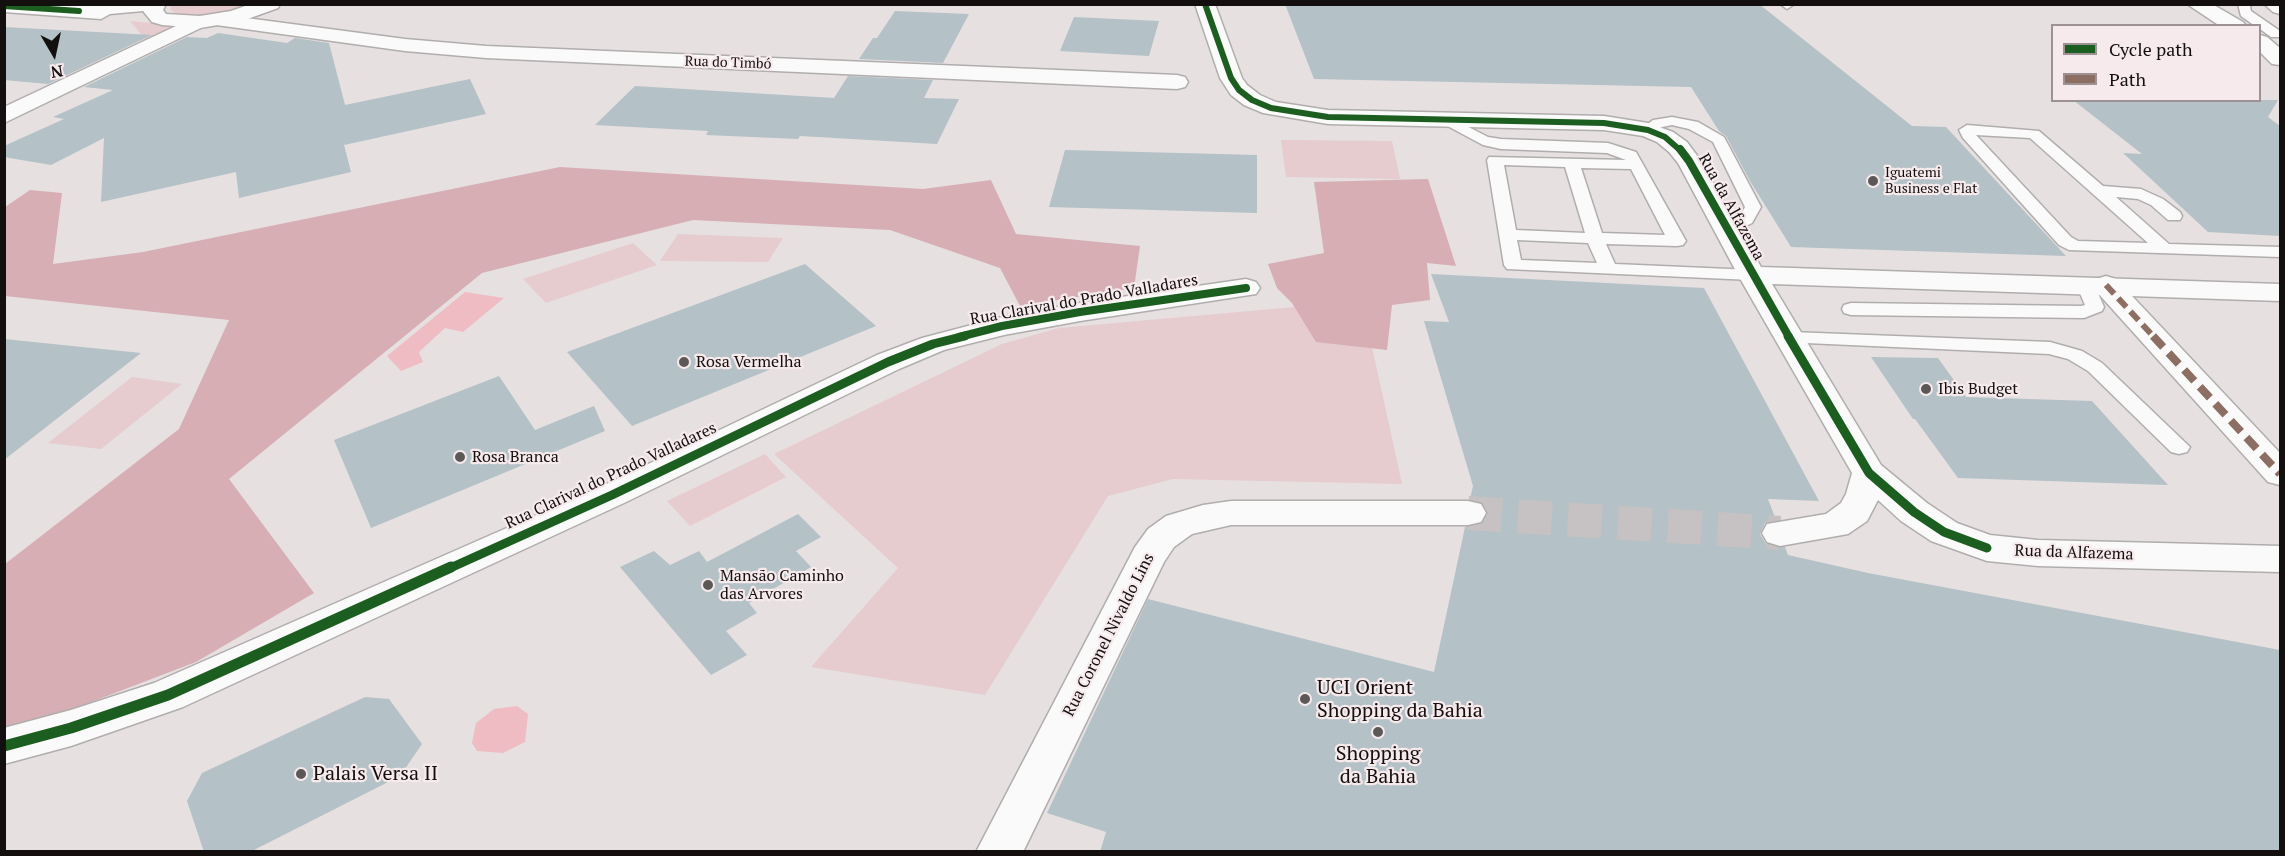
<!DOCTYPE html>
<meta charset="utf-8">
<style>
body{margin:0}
#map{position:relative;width:2285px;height:856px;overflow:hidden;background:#e6e0e1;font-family:"PT Serif",serif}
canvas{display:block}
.frame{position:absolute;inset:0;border:6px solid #130f0f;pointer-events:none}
.legend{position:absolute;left:2051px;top:24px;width:210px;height:78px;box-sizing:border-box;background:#f7eaec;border:2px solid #9c9294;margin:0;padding:8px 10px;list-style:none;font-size:18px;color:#130f0f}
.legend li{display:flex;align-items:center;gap:12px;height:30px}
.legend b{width:30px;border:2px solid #9c9294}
.north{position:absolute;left:24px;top:24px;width:60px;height:60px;-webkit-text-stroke:4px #f7eaec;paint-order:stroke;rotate:171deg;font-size:16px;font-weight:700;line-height:24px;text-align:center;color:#130f0f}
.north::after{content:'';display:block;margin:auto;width:21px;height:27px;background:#130f0f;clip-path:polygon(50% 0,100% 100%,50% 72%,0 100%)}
</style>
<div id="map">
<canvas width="2285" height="856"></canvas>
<div class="frame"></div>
<ul class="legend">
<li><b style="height:8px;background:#1b5e20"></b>Cycle path</li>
<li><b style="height:8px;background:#8d6e63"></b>Path</li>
</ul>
<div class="north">N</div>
</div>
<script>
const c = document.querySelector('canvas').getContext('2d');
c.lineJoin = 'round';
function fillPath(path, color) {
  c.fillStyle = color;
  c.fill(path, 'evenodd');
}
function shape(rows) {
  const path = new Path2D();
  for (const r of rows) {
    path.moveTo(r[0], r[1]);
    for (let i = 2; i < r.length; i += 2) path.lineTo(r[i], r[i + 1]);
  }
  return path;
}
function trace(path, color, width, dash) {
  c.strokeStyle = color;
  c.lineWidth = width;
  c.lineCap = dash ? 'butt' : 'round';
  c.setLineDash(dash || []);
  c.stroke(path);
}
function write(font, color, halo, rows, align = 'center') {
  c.font = font + ' "PT Serif",serif';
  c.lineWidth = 4.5;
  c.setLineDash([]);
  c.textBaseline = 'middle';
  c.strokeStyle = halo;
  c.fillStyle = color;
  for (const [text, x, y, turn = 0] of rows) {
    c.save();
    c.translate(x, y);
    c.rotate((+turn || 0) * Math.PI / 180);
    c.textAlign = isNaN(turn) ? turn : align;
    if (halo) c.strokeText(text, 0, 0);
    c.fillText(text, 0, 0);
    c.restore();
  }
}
fillPath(shape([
 [171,5,256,5,232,12,199,16,175,13,170,9],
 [130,21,180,26,145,39],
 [1281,140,1392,141,1400,179,1286,177],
 [678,234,783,238,768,262,660,261],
 [633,243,657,265,546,303,523,279],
 [1362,301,1402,484,1173,479,1108,496,985,695,811,667,898,568,774,454,1002,344,1059,328],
 [132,377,182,384,101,449,48,443],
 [765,454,786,477,690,526,667,501]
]), '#e6cbcf');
fillPath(shape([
 [560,167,923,189,991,180,1016,234,1140,246,1134,288,1020,306,1000,268,890,230,693,220,482,273,229,479,314,593,196,662,5,735,5,564,179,429,229,320,5,296,5,207,30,190,62,193,53,264,143,252],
 [1428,179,1456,266,1427,263,1430,300,1392,305,1387,350,1316,342,1292,303,1277,288,1268,264,1324,253,1314,182]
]), '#d6aeb4');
fillPath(shape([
 [465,292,504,298,463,332,445,328,419,352,423,362,401,371,387,356],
 [517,706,528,714,525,742,503,753,477,751,472,743,476,723,494,709]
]), '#efbcc3');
fillPath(shape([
 [1285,4,1759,4,1912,126,1946,127,2066,256,1791,247,1750,181,1726,136,1719,131,1691,87,1314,79],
 [895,11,969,14,943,63,859,59,873,38,877,38],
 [1074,17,1159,21,1149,56,1060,51],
 [4,27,152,35,48,84,4,80],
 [218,33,287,43,295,38,329,43,345,105,470,79,486,114,344,145,351,172,239,198,236,172,101,202,104,138,51,165,4,157,4,146,64,119,53,117,113,90,84,87,187,37,207,38],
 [848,76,933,80,924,98,959,99,937,144,800,136,798,139,706,135,708,131,595,125,635,86,834,98],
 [2073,100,2278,100,2268,117,2280,126,2280,236,2208,232,2123,153,2142,154],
 [1065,150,1257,155,1257,213,1049,207],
 [805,264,876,326,632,426,567,352],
 [1431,274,1704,288,1819,501,1768,499,1776,520,1765,523,1760,534,1766,544,1785,547,1788,555,1868,573,2280,650,2280,852,1100,852,1106,832,1047,813,1148,599,1434,672,1465,527,1482,524,1488,512,1482,502,1470,499,1473,486,1424,321,1449,322],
 [4,339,141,353,4,460],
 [1871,357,1938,358,1966,397,2092,401,2168,485,1958,478,1915,419,1913,419],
 [499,376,535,430,594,406,605,431,371,528,334,440],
 [798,514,821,537,796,551,811,567,749,603,757,613,726,631,747,655,711,675,620,567,654,551,670,565,699,551,707,562],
 [365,697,389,699,422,744,400,776,250,852,204,852,187,801,202,773]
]), '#b4c1c6');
trace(shape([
 [1468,513,1780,533]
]), '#c6c1c2', 34, [34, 16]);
const lane = shape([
 [1780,4,1793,4,1793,5,1787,9,1780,4],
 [2238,4,2252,4,2250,7,2251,11,2280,31,2280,37,2271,37,2260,29,2260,26,2255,26,2241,16,2238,4],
 [1447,116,1488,137,1501,139,1608,143,1636,152,1686,241,1683,245,1677,246,1606,244,1615,264,1752,270,1758,271,1761,275,1758,279,1752,280,1507,269,1504,265,1487,160,1489,157,1626,160,1607,153,1501,149,1483,145,1442,123,1440,120,1442,117,1447,116],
 [1504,165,1565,167,1585,233,1516,230,1504,165],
 [1581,168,1631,169,1665,235,1602,233,1581,168],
 [1517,240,1588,243,1597,263,1521,260,1517,240],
 [1672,117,1698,122,1724,137,1761,207,1752,223,1728,235,1722,234,1719,230,1740,216,1745,207,1713,142,1689,129,1672,125,1662,127,1648,135,1640,130,1653,120,1672,117],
 [1967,125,2039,131,2103,186,2141,189,2163,199,2180,212,2182,216,2180,220,2168,220,2151,205,2138,199,2116,197,2169,244,2280,247,2280,257,2069,250,2059,245,1963,138,1959,130,1967,125],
 [1976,135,2030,138,2148,243,2078,241,2071,237,1976,135],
 [2085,279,2091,280,2094,284,2104,307,2102,311,2084,318,1851,315,1844,313,1842,309,1844,305,1851,303,2081,306,2085,305,2076,284,2079,280,2085,279],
 [1791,332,2050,342,2082,351,2102,363,2190,447,2187,452,2179,454,2171,452,2088,371,2068,359,2049,354,1784,342,1781,338,1784,334,1791,332]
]);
const street = shape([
 [216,14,405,39,486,46,1177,75,1185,77,1188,82,1185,87,1177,89,486,58,405,51,209,24,4,123,4,107,193,18,200,16,207,18,216,14],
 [2106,276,2116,279,2280,453,2280,485,2268,482,2096,291,2092,285,2096,279,2106,276],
 [1246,279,1256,282,1260,288,1256,294,1080,321,1004,335,944,350,899,369,624,503,183,707,71,746,4,764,4,728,71,710,154,683,600,487,877,355,922,338,1002,317,1080,303,1246,279]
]);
const secondary = shape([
 [4,4,166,4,163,10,166,14,200,16,231,11,251,4,280,4,278,8,242,21,200,28,162,25,152,22,143,11,110,14,101,19,4,12,4,4],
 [1195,4,1215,4,1242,78,1247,85,1260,95,1276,102,1328,110,1604,116,1648,123,1673,132,1687,142,1701,161,1761,267,2280,284,2280,301,1772,284,1881,465,1927,503,1957,523,1990,535,2038,540,2280,546,2280,572,2038,566,1987,561,1931,541,1901,521,1878,500,1867,521,1848,534,1780,546,1767,542,1762,533,1767,524,1826,514,1841,503,1846,494,1852,473,1738,275,1678,163,1669,152,1657,142,1643,136,1604,130,1328,124,1263,113,1244,105,1231,95,1220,78,1195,4],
 [2187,4,2212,4,2243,22,2246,26,2220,26,2187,4],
 [2260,35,2267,37,2280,48,2280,65,2272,64,2260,52,2260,35],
 [1231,501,1468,501,1481,504,1486,513,1481,522,1468,525,1231,525,1192,534,1174,547,1164,562,1023,852,976,852,1135,547,1148,529,1166,516,1203,505,1231,501]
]);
const primary = shape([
 [2264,4,2280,4,2280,14,2273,12,2264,4]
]);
trace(lane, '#b1adad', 3);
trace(street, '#b1adad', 3);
trace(secondary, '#b1adad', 3);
trace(primary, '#b1adad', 3);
fillPath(lane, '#fbfafa');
fillPath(street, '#fbfafa');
fillPath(secondary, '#fbfafa');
fillPath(primary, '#fbfafa');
trace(shape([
 [2106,285,2154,337]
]), '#8d6e63', 6, [12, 6]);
trace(shape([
 [2153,336,2280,474]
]), '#8d6e63', 8, [15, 8]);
trace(shape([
 [1205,4,1231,78,1239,90,1252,100,1271,108,1328,117,1604,123,1648,130,1665,137,1681,151],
 [4,6,79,11]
]), '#1b5e20', 6);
trace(shape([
 [1680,149,1689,161,1789,337],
 [959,337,1002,326,1080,312,1246,288]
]), '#1b5e20', 8);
trace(shape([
 [1788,336,1869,473,1914,512,1944,532,1987,548],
 [448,569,612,495,888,362,933,344,965,336]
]), '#1b5e20', 9);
trace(shape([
 [4,746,71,728,168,695,451,567]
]), '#1b5e20', 11);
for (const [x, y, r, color] of [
 [1873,181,6,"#5d5858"],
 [684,362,6,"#5d5858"],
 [1926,389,6,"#5d5858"],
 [460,457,6,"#5d5858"],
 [708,585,6,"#5d5858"],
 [1305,699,6,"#5d5858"],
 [1378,732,6,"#5d5858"],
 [301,774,6,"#5d5858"]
]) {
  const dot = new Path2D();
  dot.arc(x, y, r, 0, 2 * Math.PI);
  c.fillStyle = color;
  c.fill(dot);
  trace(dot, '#f7eaec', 2);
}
write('14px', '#130f0f', '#f7eaec', [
 ["Rua do Timbó",728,63,2]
]);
write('14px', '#130f0f', '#f7eaec', [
 ["Iguatemi",1885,173],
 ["Business e Flat",1885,189]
], 'left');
write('16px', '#130f0f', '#f7eaec', [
 ["Rua da Alfazema",1731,207,61],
 ["Rua Clarival do Prado Valladares",1084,300,-10],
 ["Rua Clarival do Prado Valladares",611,476,-25],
 ["Rua da Alfazema",2074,553,2],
 ["Rua Coronel Nivaldo Lins",1109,635,-63]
]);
write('16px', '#130f0f', '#f7eaec', [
 ["Rosa Vermelha",696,362],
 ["Ibis Budget",1938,389],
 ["Rosa Branca",472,457],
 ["Mansão Caminho",720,576],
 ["das Arvores",720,594]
], 'left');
write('20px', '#130f0f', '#f7eaec', [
 ["UCI Orient",1317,688],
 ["Shopping da Bahia",1317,711],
 ["Shopping",1378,754,"center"],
 ["da Bahia",1378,777,"center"],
 ["Palais Versa II",313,774]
], 'left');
</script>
